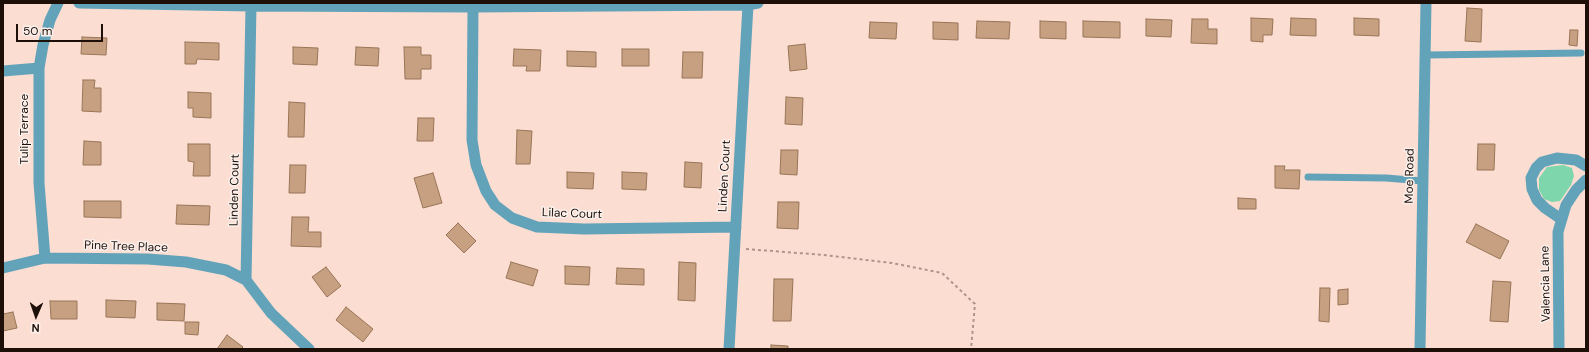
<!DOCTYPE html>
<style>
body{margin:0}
#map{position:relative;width:1589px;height:352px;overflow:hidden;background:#fcddd2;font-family:"DM Sans",sans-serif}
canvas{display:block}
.frame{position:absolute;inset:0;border:4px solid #1f0f09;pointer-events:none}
.north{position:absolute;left:16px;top:296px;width:40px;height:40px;-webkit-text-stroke:3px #faf0ec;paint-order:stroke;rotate:182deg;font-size:11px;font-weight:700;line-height:16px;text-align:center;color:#1f0f09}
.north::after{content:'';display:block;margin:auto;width:14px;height:18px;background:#1f0f09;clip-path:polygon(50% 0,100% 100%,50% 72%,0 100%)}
.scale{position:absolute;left:16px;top:24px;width:87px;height:18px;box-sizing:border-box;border:2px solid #1f0f09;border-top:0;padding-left:5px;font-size:12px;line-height:14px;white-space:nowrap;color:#1f0f09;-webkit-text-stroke:3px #faf0ec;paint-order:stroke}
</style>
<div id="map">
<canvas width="1589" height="352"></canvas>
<div class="frame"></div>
<div class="north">N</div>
<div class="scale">50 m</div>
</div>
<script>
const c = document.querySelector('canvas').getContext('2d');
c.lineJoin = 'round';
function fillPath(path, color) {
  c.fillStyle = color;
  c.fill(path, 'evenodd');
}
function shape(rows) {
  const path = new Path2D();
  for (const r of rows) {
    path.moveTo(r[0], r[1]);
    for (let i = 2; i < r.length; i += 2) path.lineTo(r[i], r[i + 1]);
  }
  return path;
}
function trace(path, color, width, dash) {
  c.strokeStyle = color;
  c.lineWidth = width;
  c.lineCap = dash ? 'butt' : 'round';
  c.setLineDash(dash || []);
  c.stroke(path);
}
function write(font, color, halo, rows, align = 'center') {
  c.font = font + ' "DM Sans",sans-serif';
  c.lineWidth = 3;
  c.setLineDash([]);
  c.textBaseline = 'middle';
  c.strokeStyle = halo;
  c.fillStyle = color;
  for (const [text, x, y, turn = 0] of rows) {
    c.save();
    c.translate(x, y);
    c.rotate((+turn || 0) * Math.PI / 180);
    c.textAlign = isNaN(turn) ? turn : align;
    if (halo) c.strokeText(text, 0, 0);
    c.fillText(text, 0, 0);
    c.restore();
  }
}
fillPath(shape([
 [1563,165,1572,168,1574,176,1571,185,1560,201,1552,202,1544,199,1539,190,1539,178,1547,167]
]), '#7ed7ac');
const building = shape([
 [1467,8,1482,9,1481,42,1465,41,1467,8],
 [1251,18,1273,19,1272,35,1263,35,1263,42,1251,41,1251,18],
 [1291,18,1316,19,1316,36,1290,35,1291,18],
 [1354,18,1379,19,1379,36,1354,35,1354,18],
 [1146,19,1172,20,1171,37,1146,36,1146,19],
 [1192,19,1208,19,1208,29,1217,29,1217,44,1191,43,1192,19],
 [977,21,1010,22,1009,39,976,38,977,21],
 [1040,21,1066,22,1066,39,1040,38,1040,21],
 [1083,21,1120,22,1120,38,1083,37,1083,21],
 [870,22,897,23,896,39,869,38,870,22],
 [933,22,958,23,958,40,933,39,933,22],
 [1570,30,1578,30,1577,46,1569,45,1570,30],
 [82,37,107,38,106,55,81,54,82,37],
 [185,42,219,43,219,60,197,59,196,64,185,64,185,42],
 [805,44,807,69,790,71,788,46,805,44],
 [293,47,318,48,317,65,293,64,293,47],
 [356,47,379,48,378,66,355,65,356,47],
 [404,47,421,47,421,55,431,55,431,69,421,69,421,79,405,79,404,47],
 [514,49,541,50,540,71,526,71,527,66,513,66,514,49],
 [622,49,649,49,649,66,622,66,622,49],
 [567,51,596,52,596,67,567,66,567,51],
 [683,52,703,52,702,78,682,78,683,52],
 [83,80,95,80,94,88,101,88,101,112,82,111,83,80],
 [188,92,211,93,211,118,193,117,193,108,188,108,188,92],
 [786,97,803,98,802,125,785,124,786,97],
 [289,102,305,103,304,137,288,137,289,102],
 [418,118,434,118,433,141,417,141,418,118],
 [517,130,532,131,530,164,516,164,517,130],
 [84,141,101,142,101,165,83,165,84,141],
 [188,144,210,144,210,176,193,176,194,162,188,161,188,144],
 [1478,144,1495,144,1494,170,1477,170,1478,144],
 [781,150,798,150,797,175,780,174,781,150],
 [685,162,702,163,701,188,684,187,685,162],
 [290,165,306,165,305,193,289,193,290,165],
 [1275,166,1285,166,1284,170,1300,170,1299,189,1275,188,1275,166],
 [567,172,594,173,593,189,567,188,567,172],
 [622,172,647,173,646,190,622,189,622,172],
 [433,173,442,203,423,208,414,178,433,173],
 [1238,198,1256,199,1256,209,1238,209,1238,198],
 [84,201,121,201,121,218,84,217,84,201],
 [778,202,799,202,798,229,777,228,778,202],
 [177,205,210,206,209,225,176,224,177,205],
 [292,217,309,217,308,232,321,232,321,247,291,246,292,217],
 [458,223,476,241,464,253,446,235,458,223],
 [1476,224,1509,241,1500,259,1466,242,1476,224],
 [511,262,538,270,533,286,506,278,511,262],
 [679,262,696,263,695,301,678,300,679,262],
 [565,266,590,267,589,285,565,284,565,266],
 [326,267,341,286,327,297,312,277,326,267],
 [617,268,644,269,644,285,616,284,617,268],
 [774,279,793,279,791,321,773,321,774,279],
 [1493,281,1511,282,1508,322,1490,321,1493,281],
 [1320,288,1330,288,1329,322,1319,321,1320,288],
 [1348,289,1348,304,1338,305,1338,290,1348,289],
 [106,300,136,301,135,318,106,317,106,300],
 [50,301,77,301,77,319,51,319,50,301],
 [157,303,185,304,184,321,157,320,157,303],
 [346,307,373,329,363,342,336,320,346,307],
 [13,312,17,328,3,331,3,314,13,312],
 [185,322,199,322,198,335,185,334,185,322],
 [227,335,243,347,241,349,217,349,227,335],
 [771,345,788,346,788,349,771,349,771,345]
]);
fillPath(building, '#c6a081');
trace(building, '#987557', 1);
trace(shape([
 [746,249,824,255,892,263,942,273,975,304,971,349]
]), '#ae958b', 2, [3, 3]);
trace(shape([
 [1426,55,1581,53],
 [1308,177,1386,178,1423,181]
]), '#63a3b9', 7);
trace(shape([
 [79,3,251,6,473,7,748,5,758,3],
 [251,6,246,280,271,313,309,349],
 [473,7,472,140,476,165,486,191,495,205,512,218,537,227,584,229,736,227],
 [3,71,39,68],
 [1561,219,1545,208,1537,200,1532,189,1531,178,1536,168,1542,162,1557,158,1576,160,1586,166],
 [45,258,39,183,39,68,43,45,50,20,58,3],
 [3,268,45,258,148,259,186,262,226,270,246,280],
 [729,349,748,5],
 [1559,349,1558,232,1566,205,1576,190,1586,180]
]), '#63a3b9', 11);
trace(shape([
 [1420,349,1426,3]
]), '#63a3b9', 11);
write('12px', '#1f0f09', '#faf0ec', [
 ["Tulip Terrace",25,129,-90],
 ["Linden Court",725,176,-87],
 ["Moe Road",1410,176,-89],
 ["Linden Court",235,190,-89],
 ["Lilac Court",572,214,2],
 ["Pine Tree Place",126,247,2],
 ["Valencia Lane",1546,284,-91]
]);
</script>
